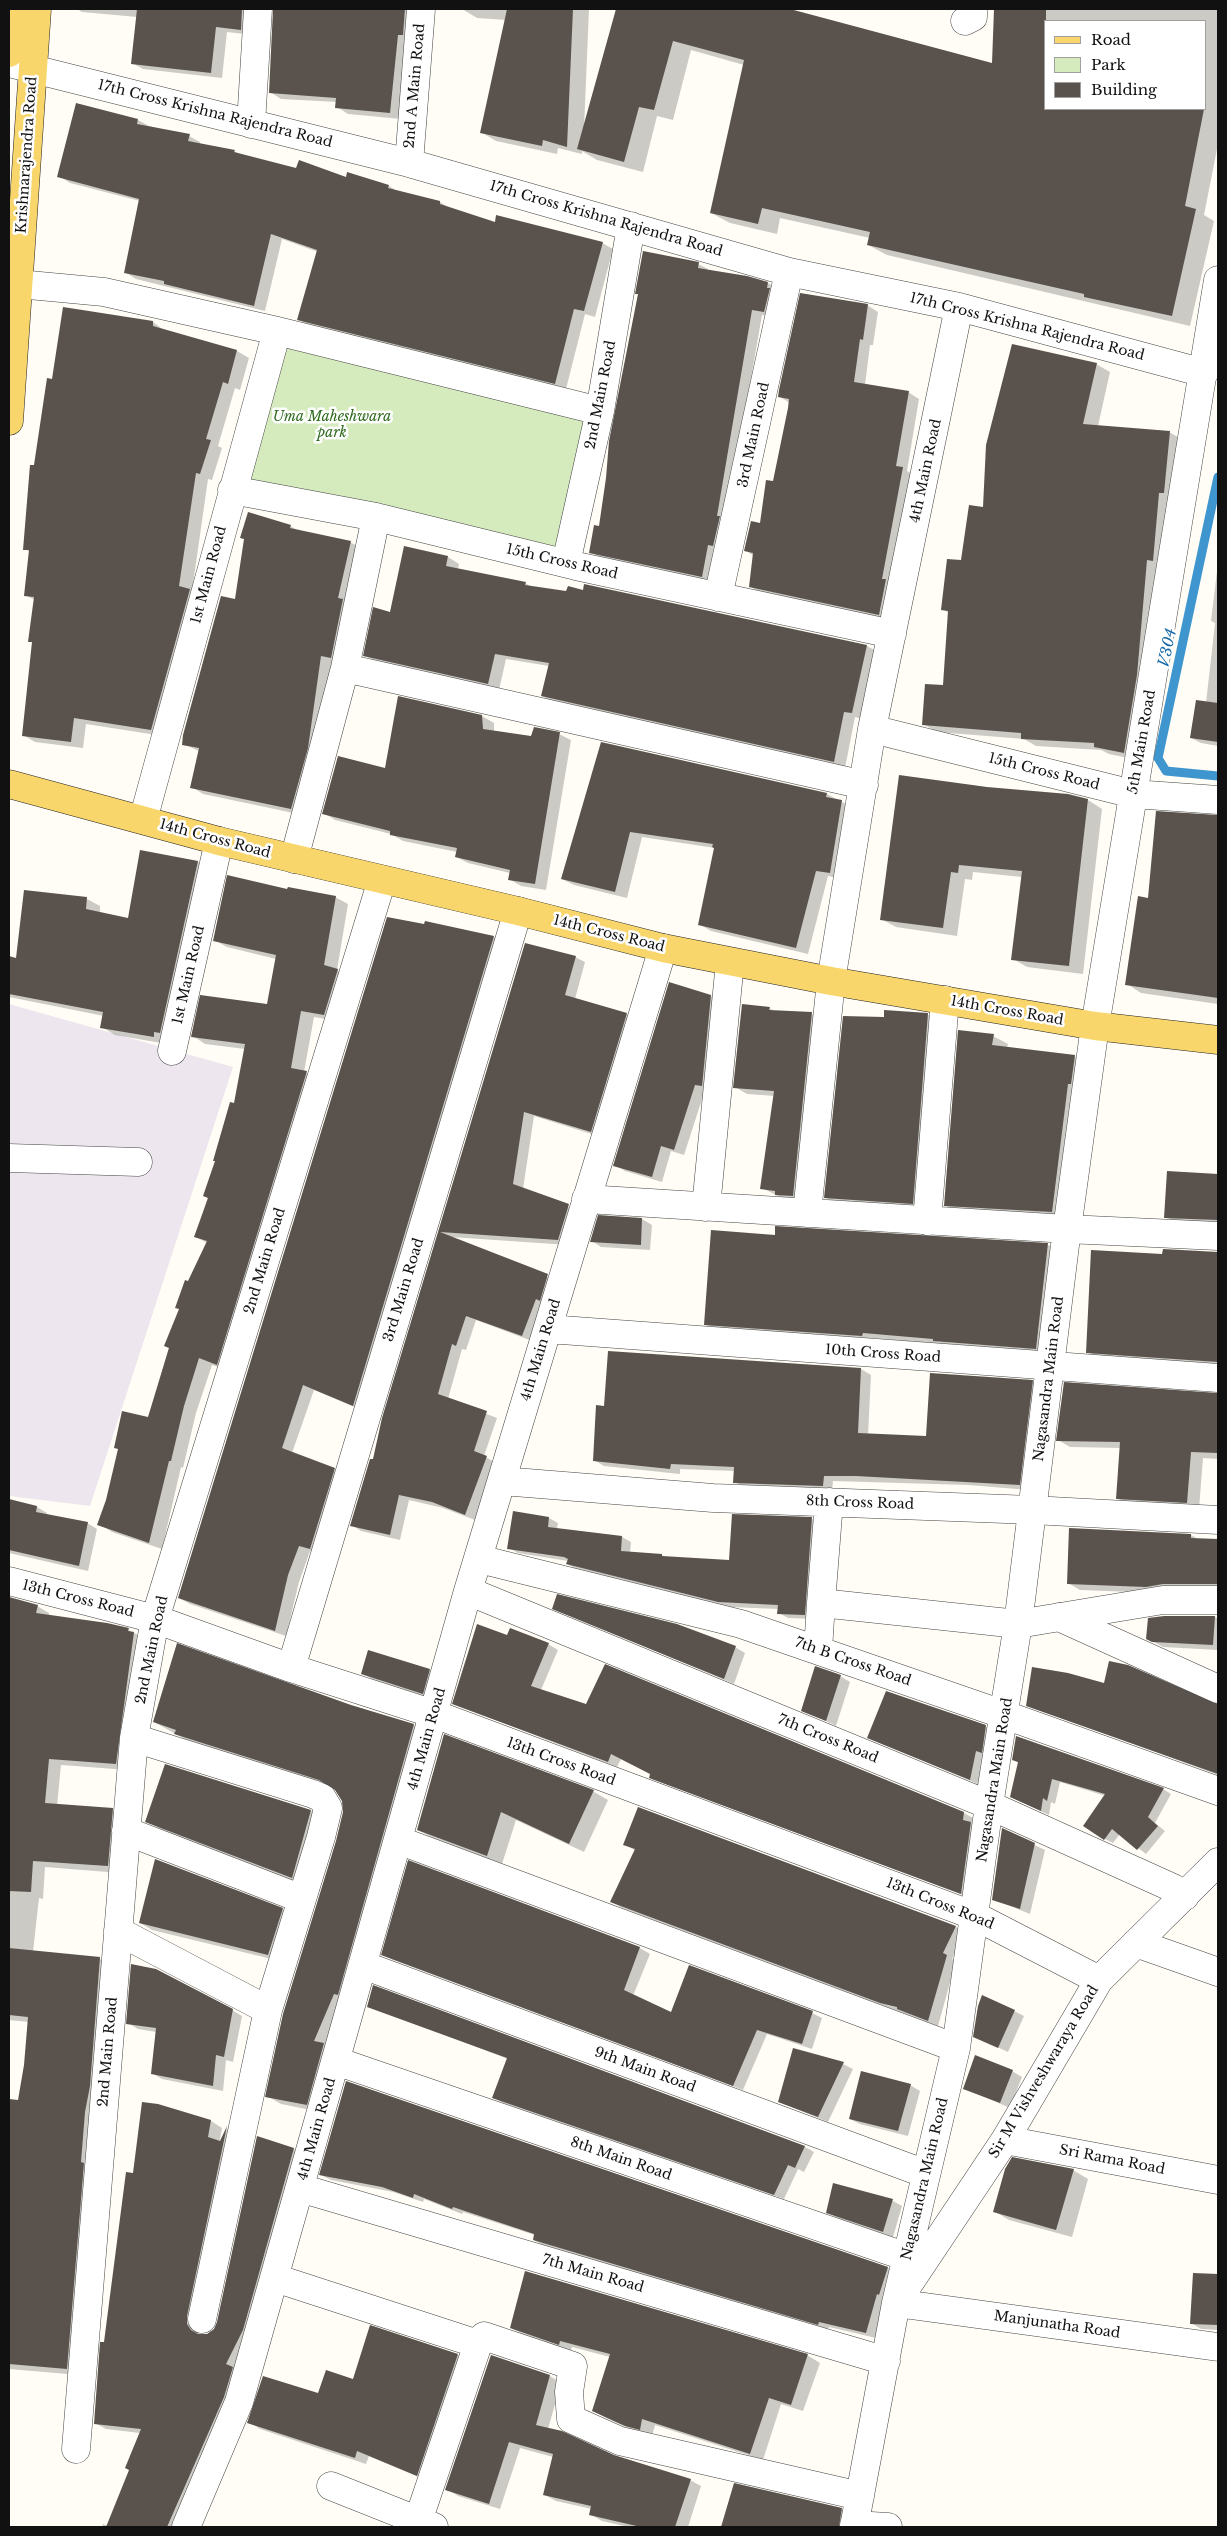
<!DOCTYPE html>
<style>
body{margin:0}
#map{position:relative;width:1227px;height:2536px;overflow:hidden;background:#fffdf5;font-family:"Libre Baskerville",serif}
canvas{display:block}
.frame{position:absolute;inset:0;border:10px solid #111;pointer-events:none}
.legend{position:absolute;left:1044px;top:20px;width:162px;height:90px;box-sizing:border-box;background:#fff;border:1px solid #a0a0a0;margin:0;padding:6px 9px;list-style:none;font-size:15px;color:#111}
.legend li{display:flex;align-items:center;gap:10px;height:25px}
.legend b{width:25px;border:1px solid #a0a0a0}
</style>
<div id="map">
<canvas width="1227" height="2536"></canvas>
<div class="frame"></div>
<ul class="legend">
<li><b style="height:6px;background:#f9d66b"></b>Road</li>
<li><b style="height:14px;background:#d5ebbd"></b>Park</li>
<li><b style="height:14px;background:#5a524d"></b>Building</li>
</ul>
</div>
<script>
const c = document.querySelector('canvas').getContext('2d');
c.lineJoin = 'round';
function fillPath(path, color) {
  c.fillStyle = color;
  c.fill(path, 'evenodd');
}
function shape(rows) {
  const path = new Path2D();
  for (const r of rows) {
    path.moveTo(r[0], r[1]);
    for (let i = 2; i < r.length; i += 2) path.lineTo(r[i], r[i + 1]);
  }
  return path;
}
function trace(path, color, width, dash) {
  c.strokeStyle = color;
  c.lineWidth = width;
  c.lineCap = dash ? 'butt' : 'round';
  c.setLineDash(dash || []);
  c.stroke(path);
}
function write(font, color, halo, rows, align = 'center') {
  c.font = font + ' "Libre Baskerville",serif';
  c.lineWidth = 5;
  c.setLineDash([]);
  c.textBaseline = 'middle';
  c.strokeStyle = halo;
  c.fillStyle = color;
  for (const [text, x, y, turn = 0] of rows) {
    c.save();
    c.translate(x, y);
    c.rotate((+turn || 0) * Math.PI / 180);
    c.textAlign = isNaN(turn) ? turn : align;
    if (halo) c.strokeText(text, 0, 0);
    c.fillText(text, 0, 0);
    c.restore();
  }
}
fillPath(shape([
 [9,1004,233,1067,90,1506,9,1496]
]), '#eee6ef');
fillPath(shape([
 [277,331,600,411,566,563,233,482]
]), '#d5ebbd');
fillPath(shape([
 [77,9,256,9,252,35,227,32,222,78,143,69,132,63,137,17,82,12],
 [275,9,418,9,401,119,348,114,337,107,337,102,281,99,270,92],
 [462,9,589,9,584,129,617,9,785,9,993,65,995,9,1218,9,1218,144,1204,215,1214,221,1190,326,887,255,868,245,870,238,780,218,777,234,730,223,711,213,744,65,691,50,673,120,657,116,643,172,597,160,582,151,582,154,558,148,557,154,496,141,481,132,506,20,477,18],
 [1046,21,1206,21,1206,109,1046,109],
 [138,120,149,126,189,136,200,142,200,145,234,151,243,156,297,169,346,179,348,173,389,186,399,192,440,202,451,209,496,224,602,243,613,249,595,317,585,314,566,389,309,326,298,319,318,252,282,239,265,311,136,279,125,272,140,201,70,183,59,176],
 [698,264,708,269,708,271,768,283,777,289,774,317,762,315,726,522,712,582,600,558,591,552],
 [867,305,878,312,873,345,870,345,865,385,908,392,919,399,907,471,913,474,890,621,761,593,751,587,754,556,745,550,761,524,774,482,790,403,780,397],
 [153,322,165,331,237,351,249,358,240,390,235,388,218,446,222,448,212,480,208,479,192,591,202,597,163,736,86,724,83,748,35,742,23,735,33,643,30,641,35,600,25,595,30,552,25,549,35,467,53,380],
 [1096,364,1110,372,1098,426,1169,432,1183,440,1138,760,1109,754,1101,750,1036,746,1024,739,937,732,923,724,944,687,949,613,943,609,984,509],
 [290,526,299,531,350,542,362,549,303,815,203,794,192,787,199,751,183,744,236,600],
 [405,548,448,557,459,564,458,569,525,583,532,587,867,646,878,652,863,719,855,717,845,768,553,702,542,696,549,666,506,659,499,690,376,662,365,655,391,613],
 [1218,563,1218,746,1201,743,1191,738,1206,703,1215,623,1211,621],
 [482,716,494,723,494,731,532,737,559,734,571,740,546,890,521,886,509,879,510,873,468,863,456,857,457,852,403,841,391,834,335,820,324,813,386,770],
 [602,743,827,794,853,808,842,879,828,876,808,954,711,931,699,924,715,848,642,837,627,898,574,885,562,879],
 [986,788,1068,795,1088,800,1102,809,1083,974,1027,967,1013,959,1022,877,973,872,972,880,965,879,957,936,896,927,881,919],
 [1158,813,1218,817,1218,1004,1141,993,1127,984,1149,899],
 [141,852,198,862,211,870,167,1044,115,1035,102,1027,104,1016,9,997,9,957,18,959,25,891,87,899,100,906,100,913,129,920],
 [288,890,335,897,348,904,337,970,351,977,337,1021,314,1017,304,1072,319,1079,230,1371,212,1365,196,1413,183,1468,181,1467,162,1549,112,1532,99,1524,148,1419,188,1282,207,1243,196,1237,235,1105,245,1049,205,1044,193,1036,268,1006,276,959,227,947,214,940],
 [426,922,494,937,504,943,364,1411,314,1390,292,1453,345,1475,321,1554,310,1551,299,1582,286,1636,190,1604,179,1598],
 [526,944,575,957,585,962,575,999,626,1014,636,1020,601,1137,534,1116,523,1189,578,1211,568,1245,451,1237,557,1281,532,1341,476,1320,466,1350,462,1349,448,1399,497,1418,484,1456,496,1463,475,1520,443,1508,409,1500,400,1540,361,1531,352,1525,373,1461,383,1419],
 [711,996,721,1002,705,1090,684,1155,671,1151,662,1182,625,1171,615,1165],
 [769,1008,776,1012,812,1014,824,1021,805,1202,788,1201,762,1188,775,1096,747,1094,735,1087],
 [928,1015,941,1022,926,1211,839,1205,826,1198,885,1019],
 [993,1036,1008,1044,1007,1048,1074,1056,1088,1065,1066,1220,959,1213,945,1205],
 [1169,1173,1218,1175,1218,1227,1178,1224,1166,1217],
 [642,1219,652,1225,650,1250,601,1247,592,1241],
 [776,1228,1048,1245,1059,1251,1047,1354,873,1338,873,1342,716,1330,705,1324,776,1236],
 [1164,1250,1218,1253,1218,1368,1100,1359,1088,1352,1163,1255],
 [861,1369,871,1375,868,1435,927,1437,1032,1381,1042,1387,1029,1490,968,1485,833,1481,832,1491,745,1488,735,1482,735,1471,680,1469,680,1474,604,1466,594,1460,606,1407],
 [1217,1395,1218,1459,1203,1458,1199,1509,1130,1505,1117,1498,1121,1448,1070,1447,1058,1440],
 [9,1501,37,1507,47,1513,46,1515,87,1523,97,1529,88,1571,9,1553],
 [514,1512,549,1518,558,1523,557,1529,622,1537,631,1542,630,1553,662,1555,666,1558,730,1561,812,1519,821,1524,814,1619,788,1618,779,1613,779,1609,729,1607,576,1569,567,1564,568,1561,518,1553,509,1548],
 [1191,1535,1198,1539,1218,1541,1218,1591,1159,1593,1080,1590,1068,1583],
 [9,1598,37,1606,49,1613,49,1616,107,1624,129,1630,141,1637,128,1770,61,1765,57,1806,112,1810,125,1817,120,1873,45,1867,43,1899,39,1898,33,1952,100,1959,112,1966,79,2375,9,2369,9,2100,19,2102,26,2065,29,2022,9,2020],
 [553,1608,735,1647,745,1653,734,1684],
 [1215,1617,1218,1619,1218,1650,1163,1647,1148,1639],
 [507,1637,548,1644,558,1650,541,1690,587,1706,964,1813,973,1818,972,1824,980,1828,971,1898,660,1782,650,1777,651,1774,621,1759,617,1767,454,1704],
 [429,1670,439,1676,433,1699,372,1679,362,1673],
 [840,1676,850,1682,836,1726,803,1710],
 [1105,1685,1218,1705,1218,1775,1027,1705],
 [351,1706,414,1725,428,1733,321,2112,281,2104,267,2096,337,1841,344,1812,343,1800,333,1787,190,1742,154,1722],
 [985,1726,995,1732,980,1785,869,1738],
 [445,1736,594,1792,608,1800,584,1852,516,1820,502,1864,433,1838,418,1830],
 [1013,1760,1163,1789,1171,1794,1155,1823,1165,1831,1146,1854,1120,1834,1113,1843,1105,1839,1106,1796,1060,1782,1055,1804,1051,1802,1049,1815,1019,1801,1011,1797,1019,1763],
 [165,1766,311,1811,326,1820,307,1886,162,1830,147,1821],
 [1003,1830,1045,1850,1030,1914,993,1899],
 [624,1844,956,1927,965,1932,952,1959,956,1961,938,2026,622,1908,612,1902,636,1851],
 [409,1862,640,1948,650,1954,633,1996,671,2014,812,2013,822,2018,812,2049,767,2034,743,2090,393,1960,383,1955],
 [282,1909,294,1916,280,1961,152,1930,140,1923],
 [368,2006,805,2147,814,2152,804,2172,798,2169,784,2199,503,2103,494,2098,508,2059],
 [232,2010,242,2016,233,2062,226,2060,223,2091,162,2079,152,2073,156,2032,138,2029,128,2023],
 [1014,2011,1024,2016,1008,2052,975,2037],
 [794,2050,843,2064,853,2069,828,2122,779,2102],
 [1012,2071,1022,2077,1010,2108,964,2088],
 [347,2083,888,2268,898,2274,876,2338,829,2327,828,2329,544,2246,534,2240,535,2235,463,2212,462,2214,424,2199,423,2202,393,2192,331,2180,321,2175],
 [910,2085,920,2091,908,2136,860,2124,850,2119],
 [158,2105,211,2121,222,2128,219,2144,228,2128,238,2134,198,2332,200,2335,208,2335,215,2330,218,2323,258,2138,294,2149,305,2156,254,2336,181,2527,102,2527,103,2524,108,2526,130,2470,140,2433,106,2429,95,2423,105,2344,135,2174],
 [1073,2170,1088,2179,1072,2237,1009,2220,994,2211],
 [834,2185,893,2201,902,2206,893,2237,837,2218,827,2212],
 [1194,2274,1218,2275,1218,2330,1201,2329,1191,2323],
 [511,2328,807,2355,820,2363,803,2411,781,2404,763,2460,655,2425,652,2436,639,2433,606,2418,594,2411,610,2357,572,2347,571,2351,524,2335],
 [458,2355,469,2362,428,2481,369,2456,366,2464,260,2429,249,2422,354,2381],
 [550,2376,561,2383,548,2429,613,2456,690,2480,701,2486,688,2527,629,2527,602,2521,590,2514,592,2509,556,2501,545,2495,553,2457,520,2448,500,2509,458,2496,447,2489],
 [735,2485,841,2509,853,2516,850,2527,722,2527]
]), '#0003');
trace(shape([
 [1218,477,1158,758,1166,771,1218,776]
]), '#3f96cf', 9);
fillPath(shape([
 [137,9,242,9,241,30,216,27,211,73,131,64],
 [273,9,405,9,403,35,398,35,390,113,335,108,336,98,269,93],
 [507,9,573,9,567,147,543,140,542,146,480,133],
 [616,9,790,9,992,63,994,9,1046,9,1046,109,1204,109,1185,206,1196,209,1172,316,1084,297,1084,294,867,245,870,232,762,208,758,224,710,213,744,60,673,41,654,110,639,107,624,162,577,149],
 [76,103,138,119,137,124,190,134,188,141,235,150,234,152,296,168,299,160,346,177,347,172,389,185,388,188,440,201,440,204,495,222,496,215,603,242,584,311,574,309,555,384,297,320,317,250,271,234,254,306,164,284,164,281,124,273,139,199,57,177],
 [643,251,699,262,698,268,747,276,768,282,767,288,770,288,764,312,752,310,717,516,720,516,713,546,708,545,702,577,589,553,594,525,599,526,606,478,609,441,638,294,635,294],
 [800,293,868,304,863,340,860,339,854,382,909,391,896,466,903,467,882,579,886,579,879,615,749,587,753,553,744,551,751,521,760,523,766,480,773,481,788,408,789,399,778,397,779,390],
 [63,307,153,321,153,326,237,350,228,384,223,382,206,439,211,440,200,474,196,473,179,586,190,589,151,730,74,718,71,742,22,736,32,642,28,642,34,597,24,596,29,550,23,550,30,465,34,465,47,378,52,379],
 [1012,344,1097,363,1083,424,1170,431,1164,493,1159,493,1153,561,1147,560,1137,675,1124,753,1094,747,1094,743,1021,739,1021,733,922,725,925,684,943,685,948,611,941,610,947,559,961,560,969,505,983,507,986,445],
 [248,512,291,525,290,528,351,541,338,598,343,599,331,658,321,656,308,748,291,809,190,788,199,748,182,745,183,735,221,596,235,599,244,539,240,538],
 [404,546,448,556,446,566,526,582,525,585,566,591,568,586,583,590,584,584,867,645,852,713,844,712,834,762,541,696,549,663,495,654,488,684,363,656,373,607,390,612],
 [398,696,482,715,483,729,531,736,534,727,560,732,535,884,508,880,510,870,455,857,457,848,390,835,390,831,322,814,338,756,385,768],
 [1196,700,1218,703,1218,742,1190,738],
 [601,742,827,793,826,797,842,800,830,873,816,871,796,948,698,925,714,848,712,847,713,844,630,832,615,892,561,879],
 [899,775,987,787,1068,794,1088,799,1069,966,1011,960,1022,871,959,865,958,873,951,872,943,928,880,920],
 [1156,811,1218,815,1218,998,1125,985,1138,896,1148,898],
 [140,850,198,861,160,1033,154,1032,154,1037,100,1028,103,1012,9,994,9,956,16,958,24,890,87,897,86,909,128,918],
 [227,875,287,889,288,887,336,896,324,965,338,969,324,1015,301,1011,291,1068,307,1071,217,1365,199,1358,184,1406,171,1461,169,1461,149,1543,97,1525,106,1500,118,1449,114,1448,122,1411,148,1417,169,1348,164,1346,179,1309,175,1308,185,1280,188,1281,207,1241,194,1237,208,1198,203,1196,215,1161,213,1161,230,1102,234,1103,245,1044,191,1037,200,995,267,1004,276,955,213,941],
 [387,917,424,924,425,921,494,936,353,1406,303,1385,282,1448,335,1468,310,1549,299,1546,288,1575,275,1631,178,1598],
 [525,943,576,956,565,995,627,1013,591,1132,524,1112,513,1184,569,1204,558,1240,440,1232,548,1274,540,1301,536,1299,522,1336,466,1316,456,1346,452,1344,438,1394,487,1411,474,1451,487,1456,465,1515,432,1502,399,1495,390,1535,350,1526,370,1459,373,1459,382,1418],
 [669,982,711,995,702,1086,695,1085,674,1150,661,1146,652,1177,613,1166],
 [742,1004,770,1007,769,1010,812,1012,793,1196,775,1195,775,1191,760,1189,774,1091,733,1088],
 [884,1010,928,1013,913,1204,824,1198,843,1016,884,1017],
 [958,1030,994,1034,992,1045,1075,1055,1071,1084,1068,1084,1052,1212,944,1206],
 [1167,1171,1218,1174,1218,1220,1164,1218],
 [598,1215,642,1218,641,1245,590,1242],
 [775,1226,1048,1243,1036,1349,933,1341,933,1339,863,1333,862,1336,704,1325,711,1230,775,1235],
 [1163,1249,1218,1252,1218,1362,1086,1353,1091,1250,1162,1254],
 [608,1351,861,1368,858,1433,926,1436,930,1373,1033,1380,1020,1485,856,1476,824,1476,823,1486,733,1483,734,1467,671,1464,670,1469,593,1461,596,1405,604,1406],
 [1064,1382,1218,1393,1218,1453,1191,1452,1187,1503,1116,1499,1120,1442,1056,1441],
 [9,1499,37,1506,36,1512,88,1522,79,1566,9,1550],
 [513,1511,549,1517,548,1527,622,1536,621,1551,662,1554,662,1556,729,1560,732,1514,812,1517,805,1615,777,1614,778,1605,718,1602,566,1564,568,1559,564,1557,507,1549],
 [1069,1528,1191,1534,1191,1538,1218,1539,1218,1584,1163,1584,1146,1587,1067,1584],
 [557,1594,677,1624,736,1646,724,1679,552,1609],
 [9,1597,38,1605,36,1613,107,1623,129,1628,128,1631,134,1632,116,1764,49,1759,45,1803,113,1808,108,1866,33,1861,31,1892,9,1891],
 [1164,1616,1215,1616,1213,1645,1152,1642,1146,1639,1148,1618],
 [477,1624,507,1635,510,1628,549,1643,531,1686,586,1704,605,1664,964,1812,963,1820,971,1822,961,1894,649,1778,650,1774,611,1754,608,1762,452,1704],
 [177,1643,351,1705,414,1724,338,1995,334,1994,314,2041,324,2043,307,2105,265,2097,283,2014,336,1841,343,1812,342,1801,335,1790,319,1780,174,1734,176,1730,153,1722],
 [368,1650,430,1669,423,1694,361,1674],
 [1109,1661,1128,1665,1218,1704,1218,1774,1026,1706,1032,1667,1068,1673,1104,1683],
 [815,1666,841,1675,826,1721,801,1711],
 [886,1691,986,1725,982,1753,976,1751,970,1780,867,1738],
 [444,1734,594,1790,569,1844,501,1812,487,1856,417,1830],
 [1016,1736,1164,1788,1148,1817,1158,1826,1137,1850,1112,1829,1104,1840,1083,1826,1105,1794,1052,1779,1047,1801,1043,1798,1041,1811,1010,1797,1018,1762,1012,1760],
 [165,1764,311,1810,292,1878,145,1822],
 [638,1807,956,1926,943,1953,947,1955,928,2021,897,2009,897,2007,880,2003,610,1902,635,1849,623,1845],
 [1002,1828,1035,1843,1020,1909,992,1900],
 [155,1859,283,1908,268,1955,139,1923],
 [408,1860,640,1947,624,1990,671,2012,689,1965,813,2011,802,2044,757,2030,733,2086,381,1955],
 [9,1948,100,1957,90,2086,85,2112,81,2162,84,2163,67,2369,9,2364,9,2099,18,2100,24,2065,28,2017,9,2015],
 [131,1964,156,1969,233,2009,224,2057,216,2055,213,2086,151,2074,156,2028,126,2024],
 [373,1985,805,2146,795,2168,788,2165,774,2195,492,2098,507,2058,367,2007],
 [982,1995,1015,2010,998,2048,973,2037,978,2006],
 [793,2048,844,2062,818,2117,778,2102],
 [975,2055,1013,2070,1000,2103,963,2089],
 [861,2071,911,2084,898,2131,849,2119],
 [346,2081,888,2267,879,2295,877,2294,866,2333,819,2322,818,2325,533,2240,534,2234,453,2207,452,2209,414,2194,413,2198,382,2187,319,2175],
 [142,2102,158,2104,211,2120,208,2137,220,2141,227,2126,187,2316,187,2324,191,2330,198,2334,207,2334,214,2329,217,2322,257,2136,294,2148,243,2330,226,2364,233,2367,224,2397,167,2527,106,2527,129,2470,125,2468,141,2429,94,2424,100,2342,104,2342,126,2172,133,2173],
 [1012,2157,1074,2169,1056,2230,993,2212,1005,2169],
 [833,2183,893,2199,883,2232,826,2213],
 [525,2271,808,2354,791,2405,769,2398,750,2454,642,2419,640,2430,625,2426,592,2411,610,2354,560,2341,559,2345,510,2328],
 [1193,2273,1218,2274,1218,2325,1190,2324],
 [370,2325,458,2354,417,2476,357,2451,355,2458,247,2423,263,2376,318,2393,326,2370,353,2379],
 [491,2355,550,2375,536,2425,562,2431,614,2455,691,2479,675,2527,641,2527,589,2515,591,2506,543,2495,553,2454,509,2442,489,2504,445,2490],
 [734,2483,842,2508,839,2527,721,2527]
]), '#5a524d');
const minor = shape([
 [965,21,973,17,973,9],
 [9,63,409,163,789,272,959,307,1204,373],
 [251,124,258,9],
 [409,163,421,9],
 [18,284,104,292,277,331,600,411],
 [232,490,376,517,576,566,892,634],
 [566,563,600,411,631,226],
 [718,597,789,272],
 [345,668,864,785],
 [872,729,1133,794,1218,800],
 [143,820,277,331],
 [294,859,345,668,376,517],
 [172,1051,219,841],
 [9,1158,138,1162],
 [586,1199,1067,1229,1218,1236],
 [706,1207,730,962],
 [807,1213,831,981,872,729,959,307],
 [927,1221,945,1000],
 [548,1329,1218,1378],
 [502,1481,713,1498,1032,1510,1218,1520],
 [829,1502,821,1603,1018,1624,1163,1600,1218,1600],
 [479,1559,741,1624,1005,1715,1218,1791],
 [9,1581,155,1619,291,1668,434,1714,975,1916,1099,1980],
 [468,1591,989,1805,1173,1888,1185,1896],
 [1059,1617,1218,1689],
 [818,1650,821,1603],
 [291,1668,518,911],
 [134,1738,313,1794,322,1798,328,1808,321,1837,268,2010],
 [126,1831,302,1899],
 [398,1840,956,2048],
 [118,1931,268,2010,202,2319],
 [1136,1943,1218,1972],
 [363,1965,926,2174],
 [336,2061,907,2257],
 [1005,2140,1218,2180],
 [300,2188,886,2361],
 [275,2278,478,2344],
 [906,2288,1005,2140,1099,1980,1218,1862],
 [896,2303,1218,2347],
 [76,2449,134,1738,155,1619,382,880],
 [331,2486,434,2527],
 [418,2521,478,2344,484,2336,573,2366,569,2392,571,2419,620,2441,860,2496],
 [854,2525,888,2527],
 [186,2527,239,2402,468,1591,663,948],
 [854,2527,896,2303,956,2048,989,1805,1018,1624,1067,1229,1095,1026,1218,280]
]);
const major = shape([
 [9,53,12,9],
 [9,421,37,9],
 [9,784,219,841,518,911,663,948,831,981,1095,1026,1218,1040]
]);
trace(minor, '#444', 29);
trace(major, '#222', 29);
trace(minor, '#fff', 28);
trace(major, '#f9d66b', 28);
write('14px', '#111', '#fff', [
 ["2nd A Main Road",415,86,-85],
 ["17th Cross Krishna Rajendra Road",215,114,14],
 ["Krishnarajendra Road",27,155,-86],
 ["17th Cross Krishna Rajendra Road",606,219,16],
 ["17th Cross Krishna Rajendra Road",1027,327,14],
 ["2nd Main Road",601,395,-79],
 ["3rd Main Road",754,435,-78],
 ["4th Main Road",926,471,-78],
 ["15th Cross Road",562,562,13],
 ["1st Main Road",209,575,-75],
 ["5th Main Road",1142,742,-80],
 ["15th Cross Road",1044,772,14],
 ["14th Cross Road",215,839,15],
 ["14th Cross Road",609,934,14],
 ["1st Main Road",189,975,-77],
 ["14th Cross Road",1007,1011,10],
 ["2nd Main Road",265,1261,-73],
 ["3rd Main Road",404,1290,-73],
 ["4th Main Road",541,1350,-73],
 ["10th Cross Road",883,1354,4],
 ["Nagasandra Main Road",1049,1379,-83],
 ["8th Cross Road",860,1503,2],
 ["13th Cross Road",78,1599,14],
 ["2nd Main Road",152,1650,-78],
 ["7th B Cross Road",853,1662,19],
 ["4th Main Road",427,1739,-74],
 ["7th Cross Road",828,1739,22],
 ["13th Cross Road",561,1762,20],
 ["Nagasandra Main Road",995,1780,-81],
 ["13th Cross Road",940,1904,22],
 ["2nd Main Road",108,2052,-85],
 ["9th Main Road",645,2070,20],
 ["Sir M Vishveshwaraya Road",1044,2072,-59],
 ["4th Main Road",317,2129,-74],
 ["8th Main Road",621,2159,19],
 ["Sri Rama Road",1112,2160,11],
 ["Nagasandra Main Road",925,2179,-77],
 ["7th Main Road",593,2274,16],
 ["Manjunatha Road",1057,2325,8]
]);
write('italic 14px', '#2f6b1f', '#fff', [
 ["Uma Maheshwara",332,417],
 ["park",332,433]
]);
write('italic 15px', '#1768a6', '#fff', [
 ["V304",1168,648,-78]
]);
</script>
